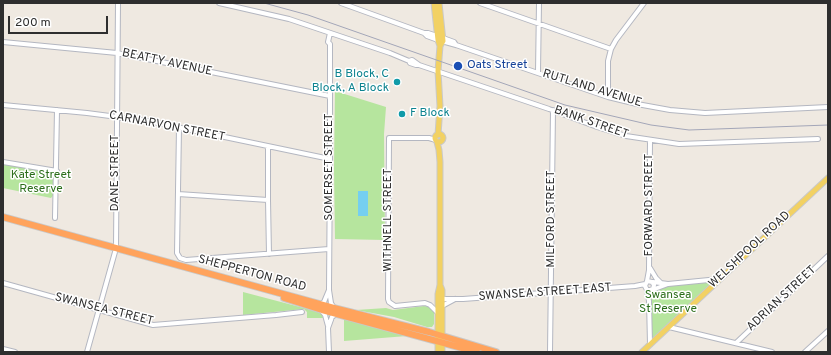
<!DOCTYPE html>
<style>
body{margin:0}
#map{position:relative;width:831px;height:355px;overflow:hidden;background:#efe9e1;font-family:Overpass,sans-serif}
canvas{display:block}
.frame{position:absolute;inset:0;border:4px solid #2e2e2e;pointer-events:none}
.scale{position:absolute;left:8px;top:16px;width:100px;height:18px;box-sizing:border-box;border:2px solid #2e2e2e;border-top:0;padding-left:5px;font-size:12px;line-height:14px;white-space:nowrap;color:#2e2e2e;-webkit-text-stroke:3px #fff;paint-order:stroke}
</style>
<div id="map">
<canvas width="831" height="355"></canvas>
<div class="frame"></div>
<div class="scale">200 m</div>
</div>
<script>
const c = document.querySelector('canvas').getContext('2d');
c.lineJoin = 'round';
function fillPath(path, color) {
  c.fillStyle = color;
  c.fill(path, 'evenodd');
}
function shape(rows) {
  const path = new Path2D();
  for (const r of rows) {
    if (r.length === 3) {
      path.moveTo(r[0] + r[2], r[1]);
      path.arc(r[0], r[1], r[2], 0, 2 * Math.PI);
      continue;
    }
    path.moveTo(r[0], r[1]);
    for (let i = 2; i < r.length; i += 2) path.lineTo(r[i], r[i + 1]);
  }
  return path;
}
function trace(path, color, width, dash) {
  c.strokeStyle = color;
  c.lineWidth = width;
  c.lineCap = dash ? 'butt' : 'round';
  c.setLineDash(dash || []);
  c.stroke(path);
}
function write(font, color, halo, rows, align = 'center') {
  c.font = font + ' Overpass,sans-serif';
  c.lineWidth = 3;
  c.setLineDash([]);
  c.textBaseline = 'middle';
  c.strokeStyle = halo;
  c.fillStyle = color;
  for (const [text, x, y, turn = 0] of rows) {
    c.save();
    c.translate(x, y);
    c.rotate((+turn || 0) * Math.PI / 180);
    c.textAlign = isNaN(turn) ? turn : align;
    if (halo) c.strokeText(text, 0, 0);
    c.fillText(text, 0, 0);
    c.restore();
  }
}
fillPath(shape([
 [335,91,386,107,384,134,385,240,335,239,334,168],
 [3,163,49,172,54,175,55,193,51,198,3,188],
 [719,279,651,344,650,301,652,290,669,284],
 [243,292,319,312,322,315,323,318,307,318,307,312,304,309,243,315],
 [424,306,429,307,434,312,434,324,432,327,427,327,394,317,356,310,386,308,393,310],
 [344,319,407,336,344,341]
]), '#b6e59e');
fillPath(shape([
 [358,191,368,191,368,216,358,216]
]), '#75cff0');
const minor = shape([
 [219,3,289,19,390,53,409,61,410,63,416,65,419,65],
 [341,3,424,33,427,36,438,40,456,45,608,97,637,104,670,110,705,113,828,107],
 [480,3,611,49],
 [330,33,328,42,330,44,330,159,329,290,331,303,334,308],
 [424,33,428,33,443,38,454,42,456,45],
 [3,42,117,53,330,96],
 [409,61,412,60,419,65,549,109,597,127,626,136,679,144,818,139],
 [538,72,539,3],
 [608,97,608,61,611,49,616,40,644,3],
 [3,105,87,113,148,121,330,159],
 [179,128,177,253,180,258,186,260,329,249],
 [436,140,429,138,389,138,388,299,389,302,395,306,425,303,430,305,438,313],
 [268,147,268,200,269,254],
 [3,162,57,171],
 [178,194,268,200],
 [55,218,57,110],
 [116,248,118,3],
 [650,268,656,278,661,283],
 [647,281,649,270,650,141],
 [653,282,668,284,719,279],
 [3,283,153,325,276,315,302,312],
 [647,290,650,290,653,289,654,285,652,282,647,281,645,286,647,290,649,301,650,344],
 [652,290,668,284],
 [440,299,463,299,635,286,645,284],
 [321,304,324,302,329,290],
 [442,306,455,299],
 [322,311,325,315,328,326],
 [669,327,772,352],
 [736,343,828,256],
 [3,349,15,352],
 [87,352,115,252],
 [329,352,328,328,332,317,336,314],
 [550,352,553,110],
 [805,352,828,331]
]);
const major = shape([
 [434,3,438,40,440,46],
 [439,138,4],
 [438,135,440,106,438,71,440,46,443,41,439,3],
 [437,142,439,150,440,162,440,285,442,290,442,352],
 [438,352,438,294,440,285],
 [642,352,828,178]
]);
const highway = shape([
 [3,217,334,308,429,332,496,352],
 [284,298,322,310,477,352]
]);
trace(minor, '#b4b7c1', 6);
trace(major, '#c9c9c9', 7);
trace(highway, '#c9c9c9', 8);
trace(minor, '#fff', 4);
trace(major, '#f2d163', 5);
trace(highway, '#ffa35c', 6);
trace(shape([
 [264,3,308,15,565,105,651,125,689,130,828,125]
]), '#a3a6b8', 1);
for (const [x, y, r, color] of [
 [458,66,5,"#1a4fb4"],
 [397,82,4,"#0f9aa8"],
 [402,114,4,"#0f9aa8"]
]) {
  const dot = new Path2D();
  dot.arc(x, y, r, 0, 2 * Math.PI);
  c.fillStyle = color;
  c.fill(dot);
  trace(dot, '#fff', 1.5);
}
write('12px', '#2e2e2e', '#fff', [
 ["BEATTY AVENUE",167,63,12],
 ["RUTLAND AVENUE",592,89,17],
 ["BANK STREET",591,123,19],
 ["CARNARVON STREET",167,127,11],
 ["SOMERSET STREET",330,167,-90],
 ["DANE STREET",116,173,-90],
 ["FORWARD STREET",650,205,-90],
 ["MILFORD STREET",552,219,-90],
 ["WITHNELL STREET",389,220,-90],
 ["WELSHPOOL ROAD",750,250,-43],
 ["SHEPPERTON ROAD",252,274,15],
 ["SWANSEA STREET EAST",545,293,-4],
 ["ADRIAN STREET",782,299,-43],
 ["SWANSEA STREET",104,310,14]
]);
write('12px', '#164399', '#fff', [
 ["Oats Street",467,66]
], 'left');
write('12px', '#0d838f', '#fff', [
 ["B Block, C",389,75],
 ["Block, A Block",389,89],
 ["F Block",410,114,"left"]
], 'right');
write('12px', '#2c6e1b', '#fff', [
 ["Kate Street",41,176],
 ["Reserve",41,190],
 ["Swansea",668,296],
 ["St Reserve",668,310]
]);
</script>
